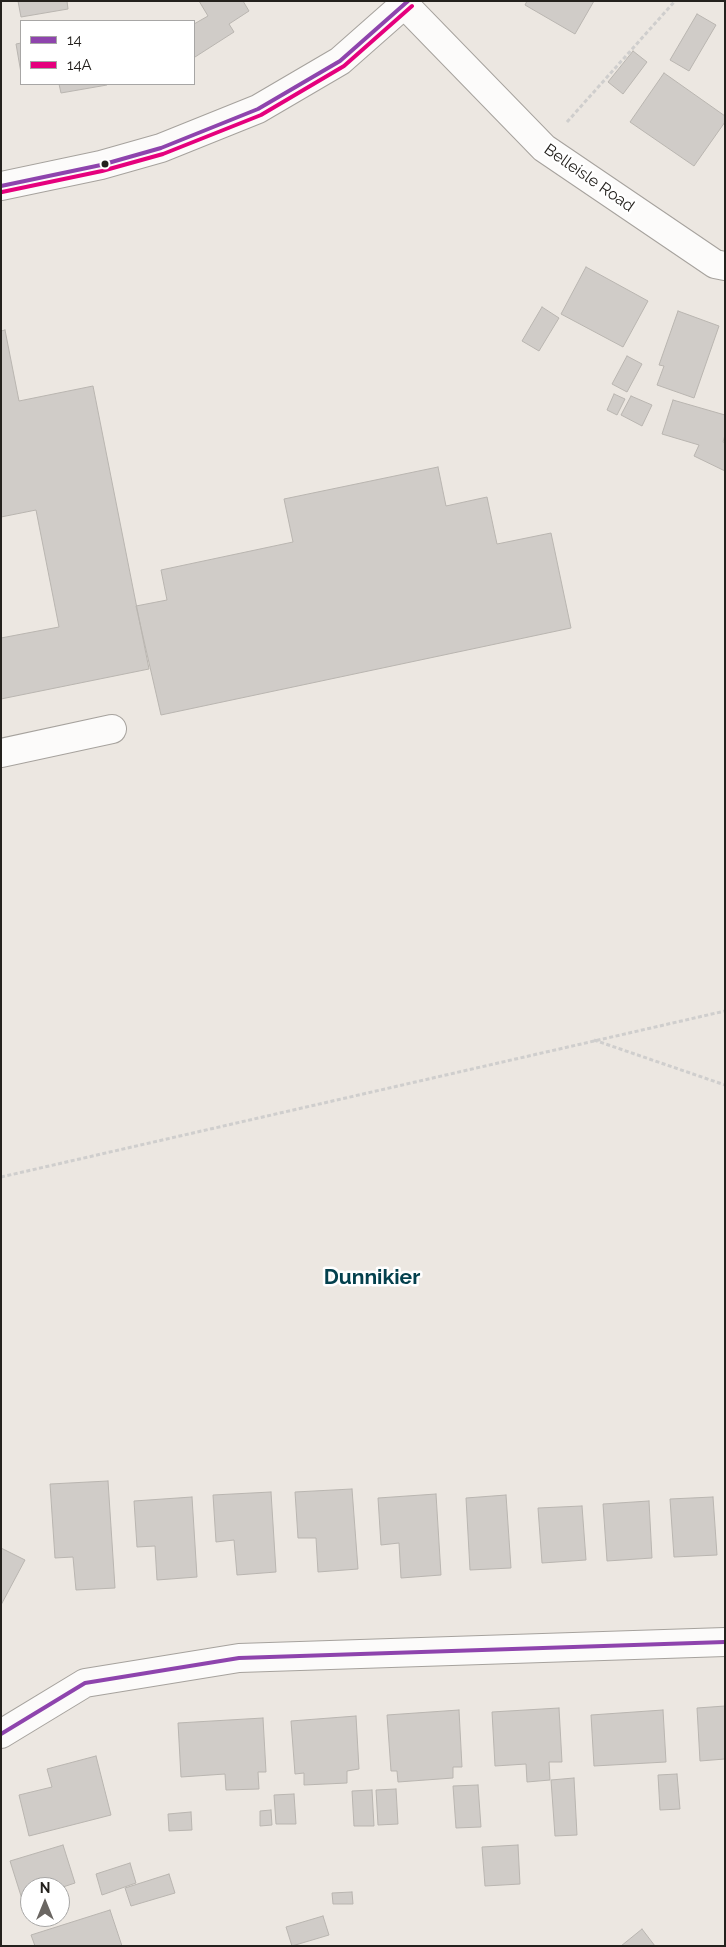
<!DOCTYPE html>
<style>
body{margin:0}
#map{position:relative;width:726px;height:1947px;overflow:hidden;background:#ece7e1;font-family:Raleway,sans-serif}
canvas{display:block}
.frame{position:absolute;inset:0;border:2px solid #24211d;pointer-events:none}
.legend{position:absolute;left:20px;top:20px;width:175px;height:65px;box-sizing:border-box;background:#fff;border:1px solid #a7a6a5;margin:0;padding:6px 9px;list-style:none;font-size:15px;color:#24211d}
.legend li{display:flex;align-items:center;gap:10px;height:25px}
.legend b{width:25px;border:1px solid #a7a6a5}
.north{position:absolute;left:20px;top:1877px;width:50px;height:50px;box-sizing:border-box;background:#fff;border:1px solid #a7a6a5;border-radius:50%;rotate:0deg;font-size:14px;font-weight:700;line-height:20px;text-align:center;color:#24211d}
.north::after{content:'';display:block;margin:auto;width:18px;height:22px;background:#6a6662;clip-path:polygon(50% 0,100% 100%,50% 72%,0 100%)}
</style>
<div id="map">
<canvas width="726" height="1947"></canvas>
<div class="frame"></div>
<ul class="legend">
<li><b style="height:6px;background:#8e44ad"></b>14</li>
<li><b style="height:6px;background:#e5007d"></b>14A</li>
</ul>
<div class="north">N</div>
</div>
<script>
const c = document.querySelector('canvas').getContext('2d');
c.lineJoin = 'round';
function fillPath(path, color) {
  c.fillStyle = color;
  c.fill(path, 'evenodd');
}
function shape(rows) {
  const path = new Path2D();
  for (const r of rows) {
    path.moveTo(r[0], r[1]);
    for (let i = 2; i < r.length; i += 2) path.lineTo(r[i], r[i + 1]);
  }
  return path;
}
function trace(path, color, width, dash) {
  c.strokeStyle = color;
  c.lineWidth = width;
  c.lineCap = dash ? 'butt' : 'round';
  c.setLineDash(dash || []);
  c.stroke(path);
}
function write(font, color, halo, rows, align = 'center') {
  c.font = font + ' Raleway,sans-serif';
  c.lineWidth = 5;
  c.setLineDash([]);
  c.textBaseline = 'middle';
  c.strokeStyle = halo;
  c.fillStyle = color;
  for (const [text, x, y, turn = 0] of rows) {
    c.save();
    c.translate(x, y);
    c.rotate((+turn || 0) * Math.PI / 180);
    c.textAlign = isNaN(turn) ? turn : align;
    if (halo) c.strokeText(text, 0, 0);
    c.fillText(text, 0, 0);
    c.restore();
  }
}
const building = shape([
 [18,1,67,1,68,9,21,17,18,1],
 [199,1,243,1,249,11,229,24,234,32,195,57,194,54,194,24,208,16,199,1],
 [527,1,594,1,575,34,525,5,527,1],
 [697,14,716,25,689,71,670,60,697,14],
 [21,43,21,73,16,44,21,43],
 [633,51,647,62,623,94,608,82,633,51],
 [664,73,725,116,725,122,694,166,630,122,664,73],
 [59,84,107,84,107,85,61,93,59,84],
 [586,267,648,301,623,347,561,314,586,267],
 [542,307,559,318,539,351,522,341,542,307],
 [678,311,719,326,694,398,657,385,664,366,659,365,678,311],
 [5,330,19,401,93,386,149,669,1,699,1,638,59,627,36,510,1,517,1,331,5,330],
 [627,356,642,364,627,392,612,384,627,356],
 [614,394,625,399,617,415,607,410,614,394],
 [631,396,652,405,642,426,621,415,631,396],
 [673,400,725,415,725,435,723,442,725,443,725,471,694,456,699,445,662,434,673,400],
 [438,467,446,506,487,497,497,544,551,533,571,628,161,715,136,606,167,600,161,570,293,542,284,499,438,467],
 [108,1481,115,1588,76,1590,73,1557,55,1558,50,1484,108,1481],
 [352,1489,358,1569,318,1572,316,1538,298,1538,295,1492,352,1489],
 [271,1492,276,1572,237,1575,234,1540,216,1542,213,1495,271,1492],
 [436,1494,441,1575,401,1578,399,1543,381,1545,378,1498,436,1494],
 [506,1495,511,1568,470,1570,466,1498,506,1495],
 [192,1497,197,1577,157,1580,155,1546,137,1547,134,1501,192,1497],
 [713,1497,717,1555,674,1557,670,1499,713,1497],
 [649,1501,652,1558,607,1561,603,1504,649,1501],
 [582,1506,586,1560,542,1563,538,1508,582,1506],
 [1,1548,25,1560,1,1605,1,1548],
 [725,1706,725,1759,700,1761,697,1708,725,1706],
 [559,1708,562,1762,549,1762,550,1780,527,1782,526,1764,495,1766,492,1712,559,1708],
 [459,1710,462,1767,453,1767,453,1778,398,1782,397,1771,391,1771,387,1715,459,1710],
 [663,1710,666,1762,594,1766,591,1715,663,1710],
 [356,1716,359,1769,347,1771,347,1783,304,1785,304,1773,295,1774,291,1721,356,1716],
 [263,1718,266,1772,258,1772,259,1789,226,1790,225,1774,181,1777,178,1723,263,1718],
 [96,1756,111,1815,29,1836,19,1795,52,1787,47,1769,96,1756],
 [677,1774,680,1809,660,1810,658,1775,677,1774],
 [574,1778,577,1835,555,1836,551,1780,574,1778],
 [478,1785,481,1827,456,1828,453,1786,478,1785],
 [396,1789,398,1824,378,1825,376,1790,396,1789],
 [372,1790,374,1826,354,1826,352,1791,372,1790],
 [294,1794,296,1824,276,1824,274,1795,294,1794],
 [271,1810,272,1825,260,1826,260,1811,271,1810],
 [191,1812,192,1830,169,1831,168,1814,191,1812],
 [63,1845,75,1883,60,1888,30,1887,30,1897,22,1899,10,1861,63,1845],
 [518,1845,520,1884,485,1886,482,1847,518,1845],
 [130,1863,136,1883,102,1895,96,1874,130,1863],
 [169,1874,175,1893,131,1906,125,1888,169,1874],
 [352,1892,353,1904,333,1904,332,1893,352,1892],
 [110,1910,122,1946,35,1946,31,1935,110,1910],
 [323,1916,329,1935,292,1946,286,1927,323,1916],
 [642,1929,655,1946,621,1946,642,1929]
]);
fillPath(building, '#d0ccc8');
trace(building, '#b9b5b0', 1);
const minor = shape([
 [405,5,544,148,715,264,725,266],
 [1,186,101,165,161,148,258,109,340,61,408,1],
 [1,753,112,729],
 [1,1734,85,1683,239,1658,725,1642]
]);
trace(minor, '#a6a29d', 30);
trace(shape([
 [567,122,675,1],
 [594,1040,725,1085],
 [1,1177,725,1011]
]), '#cfcecd', 3, [4, 2.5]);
trace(minor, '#fcfbfa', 28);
trace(shape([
 [1,186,101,165,161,148,258,109,340,61,408,1],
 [1,1734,85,1683,239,1658,725,1642]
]), '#8e44ad', 4);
trace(shape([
 [2,192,102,171,163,154,261,115,344,66,412,6]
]), '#e5007d', 4);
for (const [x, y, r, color] of [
 [105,164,4.5,"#24211d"]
]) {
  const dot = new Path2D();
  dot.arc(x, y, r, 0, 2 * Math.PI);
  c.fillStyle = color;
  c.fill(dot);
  trace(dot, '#fff', 2);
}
write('16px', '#24211d', '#fff', [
 ["Belleisle Road",589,178,35]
]);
write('bold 21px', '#03404d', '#fff', [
 ["Dunnikier",372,1278]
]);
</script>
